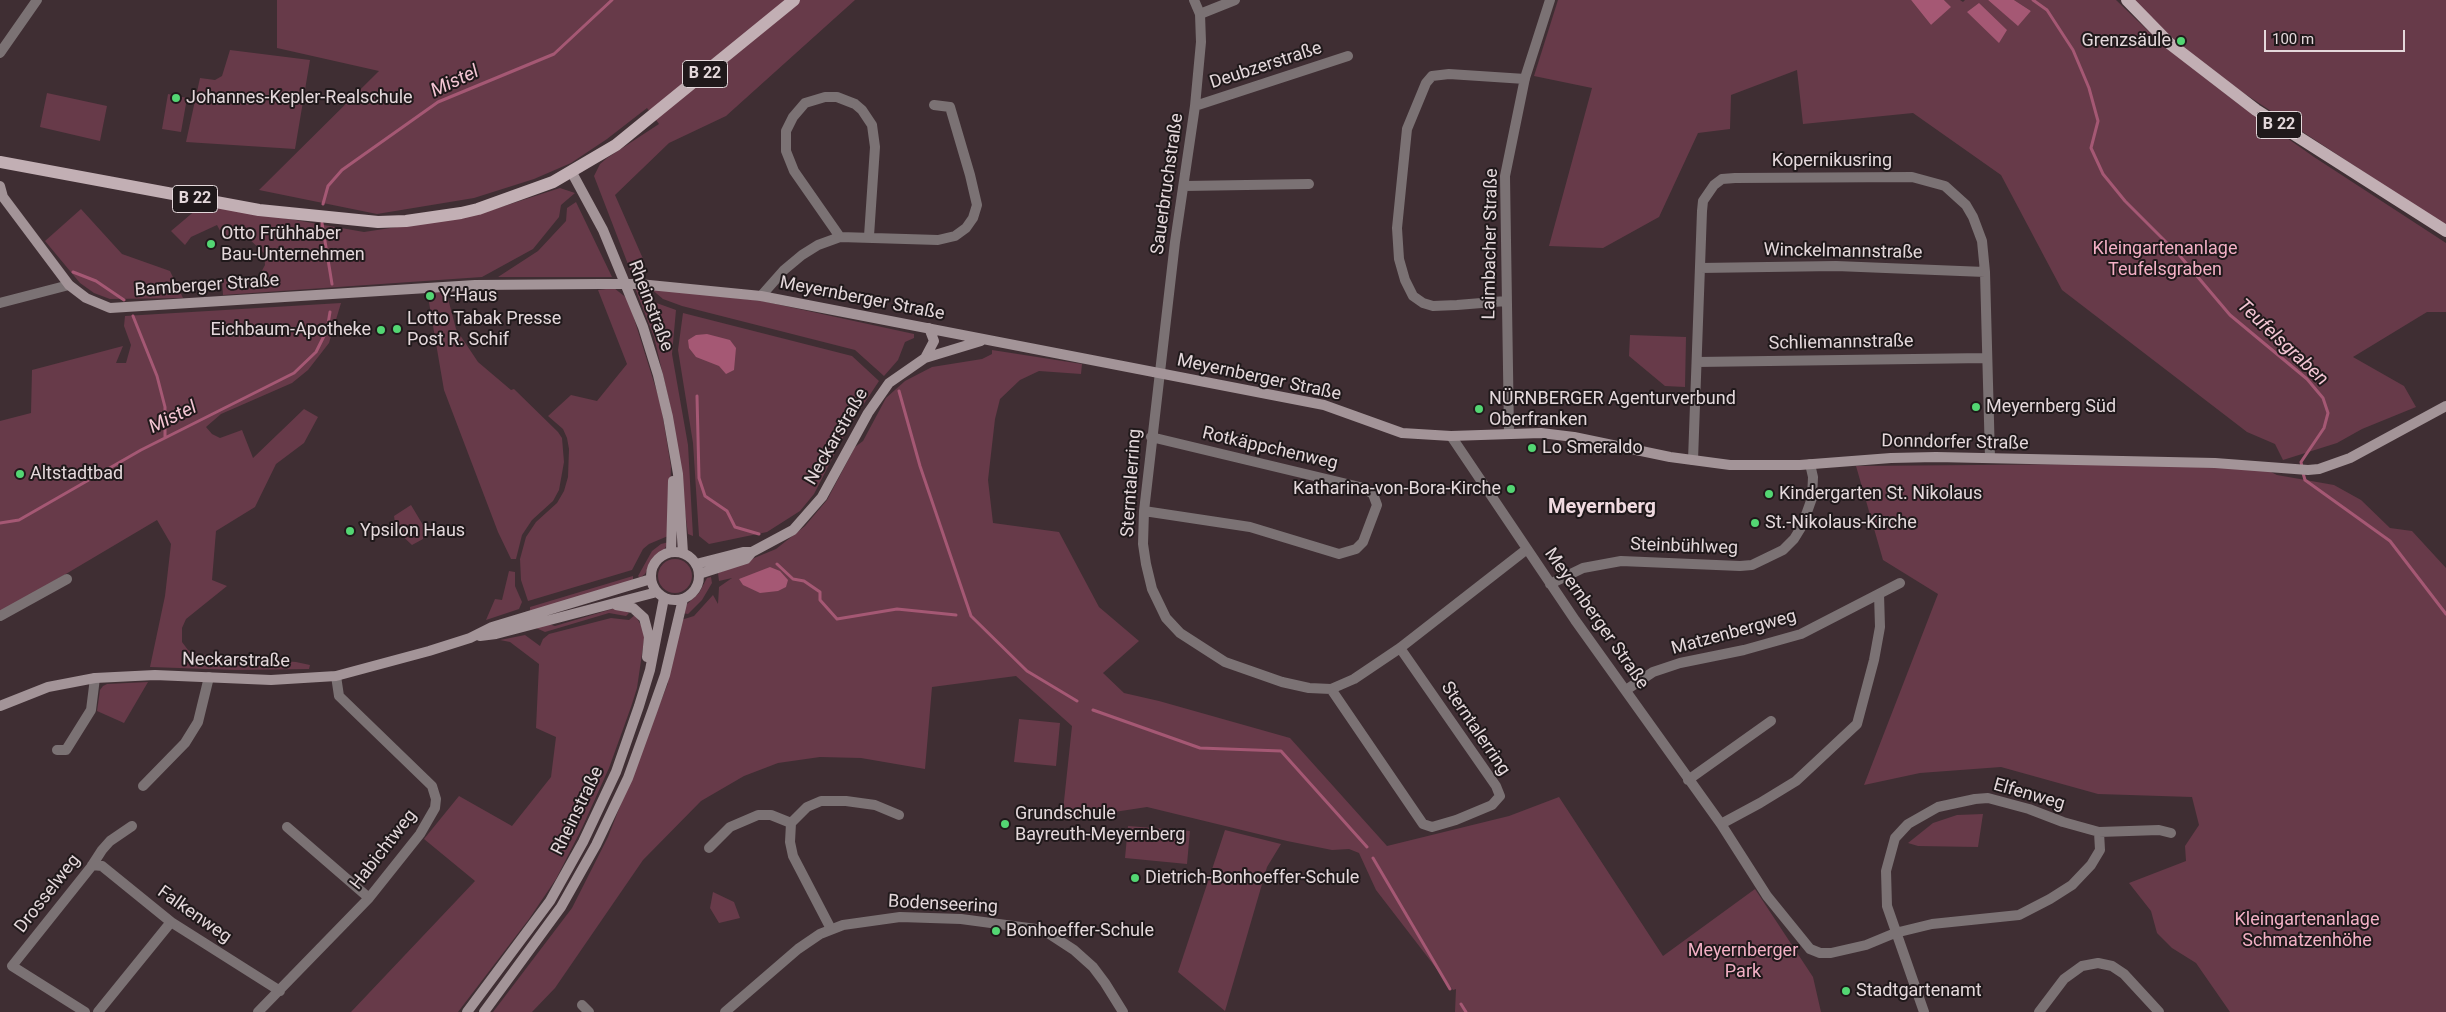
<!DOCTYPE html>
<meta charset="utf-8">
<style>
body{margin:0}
#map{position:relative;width:2446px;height:1012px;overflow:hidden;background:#3f2e33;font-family:Roboto,sans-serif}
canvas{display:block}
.scale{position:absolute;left:2264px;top:30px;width:141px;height:22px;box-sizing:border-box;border:2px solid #e4d8db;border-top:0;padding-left:6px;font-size:15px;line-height:18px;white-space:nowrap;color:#e4d8db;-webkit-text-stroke:4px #20191b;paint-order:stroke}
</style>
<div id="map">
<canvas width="2446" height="1012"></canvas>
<div class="scale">100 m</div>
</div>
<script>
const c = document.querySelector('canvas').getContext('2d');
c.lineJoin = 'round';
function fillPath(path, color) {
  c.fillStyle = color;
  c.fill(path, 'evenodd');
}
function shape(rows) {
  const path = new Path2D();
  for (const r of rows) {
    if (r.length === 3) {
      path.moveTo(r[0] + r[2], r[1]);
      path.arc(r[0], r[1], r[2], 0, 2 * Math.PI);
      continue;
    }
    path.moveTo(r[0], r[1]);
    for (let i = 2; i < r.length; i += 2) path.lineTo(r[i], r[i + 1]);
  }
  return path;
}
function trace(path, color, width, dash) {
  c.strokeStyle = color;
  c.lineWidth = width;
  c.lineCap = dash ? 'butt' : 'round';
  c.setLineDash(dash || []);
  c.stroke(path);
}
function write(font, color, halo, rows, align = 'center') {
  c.font = font + ' Roboto,sans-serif';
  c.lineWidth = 4;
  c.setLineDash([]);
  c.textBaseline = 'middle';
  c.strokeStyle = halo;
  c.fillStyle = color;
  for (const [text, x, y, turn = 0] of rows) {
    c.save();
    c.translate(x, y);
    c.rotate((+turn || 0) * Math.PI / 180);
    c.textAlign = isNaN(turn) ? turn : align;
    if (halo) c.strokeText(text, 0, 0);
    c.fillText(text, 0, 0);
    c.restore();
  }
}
fillPath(shape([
 [277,0,855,0,726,116,669,143,615,195,644,261,631,272,594,176,600,164,607,158,659,124,647,108,607,139,571,163,534,179,474,198,377,214,259,190,379,71,277,48],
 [1558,0,1911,0,1931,25,1950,7,1944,0,1960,0,1963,2,1965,0,1988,0,2018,25,2031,11,2014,0,2116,0,2163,45,2240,105,2314,157,2446,243,2446,312,2427,312,2353,357,2404,386,2416,407,2362,429,2337,443,2283,460,2275,444,2247,432,2062,290,2001,175,1913,113,1803,124,1797,70,1731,95,1730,129,1698,133,1659,217,1603,248,1549,246,1592,88,1534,76],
 [2131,0,2446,0,2446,226,2242,92,2161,31],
 [230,50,310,60,295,149,186,142,200,78,215,80,222,76],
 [47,93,107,106,100,141,40,127],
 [168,94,187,98,181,132,162,129],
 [560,188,575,193,561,205,559,217,533,249,482,277,223,295,222,279,258,278,265,265,264,253,247,237,224,238,217,225,191,237,185,245,171,231,203,204,364,232,476,215],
 [576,202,612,277,498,277,538,251,566,221,567,208],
 [81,209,122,254,170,271,183,298,110,299,94,293,80,283,45,241],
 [614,288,628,299,661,405,671,467,668,536,649,544,643,549,632,570,528,601,521,580,520,559,526,537,536,522,557,503,564,491,568,477,569,449,567,438,563,429,548,416,571,395,597,401,627,364,598,290],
 [635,288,642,288,651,301,676,310,672,354,688,445,693,536,688,534,671,409,654,337],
 [650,288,762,301,914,334,914,338,905,342,898,360,884,376,855,350,682,306,663,299],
 [427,291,446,291,456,329,478,362,511,390,514,389,558,432,562,438,564,462,559,490,553,501,532,520,522,535,516,559,511,559,498,532,444,390],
 [341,303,329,343,308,370,292,383,221,414,206,427,212,434,220,438,242,430,253,458,304,409,318,417,304,443,276,464,255,507,216,531,212,580,227,586,186,619,182,628,182,642,188,650,196,654,296,662,310,665,309,669,237,670,150,667,165,596,171,544,157,520,0,613,0,421,31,413,32,370,123,346,116,363,126,363,131,345,124,326,125,316],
 [683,313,852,356,879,381,848,428,814,494,800,511,767,532,709,544,699,536,693,443,678,350],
 [1630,335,1686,337,1685,387,1665,386,1629,356],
 [992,350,1082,364,1081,374,1039,371,1020,380,1000,399,995,419,988,480,993,523,1059,532,1099,607,1139,641,1103,673,1124,693,1159,701,1290,738,1387,846,1509,816,1559,797,1663,956,1755,889,1813,977,1821,1012,1455,1012,1456,989,1453,990,1376,890,1359,853,1349,849,1332,850,1287,841,1147,807,1062,820,1072,726,1016,676,932,687,925,769,861,758,820,757,778,763,744,776,701,801,643,860,555,988,532,1012,493,1012,572,908,608,837,668,683,666,682,681,620,694,616,713,595,718,604,719,587,732,578,719,581,718,573,776,549,805,526,827,500,855,447,863,441,886,398,905,381,932,367,982,359,992,354],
 [2097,464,2265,469,2277,475,2334,485,2361,500,2390,528,2412,531,2446,568,2446,1012,2230,1012,2196,963,2172,948,2157,933,2151,911,2129,883,2186,861,2185,846,2199,825,2192,797,2098,794,2001,767,1920,773,1864,785,1938,594,1883,560,1856,466],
 [411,505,423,525,423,539,412,545,396,530,394,516],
 [669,542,663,551,653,559,645,574,640,578,638,576,652,551,661,544],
 [675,576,17],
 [509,571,515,572,515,586,522,602,519,609,486,620,495,599,502,600],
 [633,576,633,581,530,612,530,607],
 [711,577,712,583,702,600,688,614,682,613,687,604,699,593,707,578],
 [612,609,622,609,629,613,626,616,609,613,545,632,534,627,545,623,555,626],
 [635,615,644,630,644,640,637,688,631,707,609,768,582,828,556,879,529,919,458,1012,351,1012,475,881,424,839,459,796,512,826,551,777,556,737,536,728,539,664,510,642,500,640,525,635,540,646,543,639,549,634,611,618,629,620],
 [148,682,124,723,97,711,100,690,103,686,107,684],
 [1019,719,1060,723,1056,766,1014,762],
 [1983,814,1978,847,1918,846,1908,843,1933,823,1957,815],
 [1128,826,1190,831,1187,864,1125,858],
 [1225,830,1281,844,1267,867,1225,1011,1178,972],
 [713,892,734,902,740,918,719,923,710,908]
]), '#673a49');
fillPath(shape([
 [1911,0,1944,0,1951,7,1931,25],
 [1988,0,2014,0,2031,11,2018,26],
 [1979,3,2007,30,1999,43,1967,12],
 [707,334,730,340,736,348,734,370,726,374,719,366,696,357,689,348,688,340,696,335],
 [770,567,780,571,788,580,786,587,778,591,760,593,743,585,739,579]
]), '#a55874');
trace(shape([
 [2033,0,2047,10,2073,50,2089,88,2098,121,2091,148,2103,174,2125,201,2180,256,2230,315,2307,379,2323,398,2328,413,2324,428,2301,462,2302,467],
 [323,204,328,186,342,170,438,102,554,54,612,0],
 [322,223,332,284],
 [73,272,96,281,124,300],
 [133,316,157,376,165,407,165,437],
 [899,391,920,466,971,616,1027,671,1077,701],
 [697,396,699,478,705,496,727,511,735,527,759,534],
 [2303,473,2305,480,2390,541,2446,614],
 [0,523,19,520,141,450,294,373,316,352,327,330,330,312],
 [777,564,793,579,804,581,820,592,820,600,837,619,897,609,956,615],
 [1093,710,1200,748,1281,751,1367,847],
 [1373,858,1450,989],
 [1461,1004,1466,1012]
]), '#a55874', 3);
trace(shape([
 [1194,0,1200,14,1201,42,1195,106,1175,242,1144,511,1143,544,1146,564,1152,589,1166,618,1180,633,1225,662,1282,682,1309,688,1331,689,1354,679,1400,648,1527,549],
 [1200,14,1235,0],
 [0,53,37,0],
 [1195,106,1348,56],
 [1184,186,1309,184],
 [840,237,794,171,786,151,786,131,793,117,805,103,825,97,837,97,855,104,862,110,872,125,875,147,869,236],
 [1700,268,1836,266,1985,272],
 [761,296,784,270,802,255,818,245,840,237,938,240,955,236,966,228,973,218,977,205,970,175,950,107,934,105],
 [1506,301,1457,305,1433,306,1423,303,1413,296,1405,280,1399,259,1397,228,1407,129,1426,83,1432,76,1449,74,1525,79],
 [0,303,69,285],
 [1697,362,1986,358],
 [1509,433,1505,176,1525,78,1550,0],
 [1451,436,1575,620,1721,824,1767,896,1810,949,1820,953,1831,953,1866,945,1895,933,1932,924,2019,915,2050,899,2072,885,2091,865,2100,850,2099,832],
 [1693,460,1702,211,1703,201,1714,185,1722,179,1735,178,1912,177,1945,186,1966,205,1973,217,1982,241,1985,272,1990,458],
 [1144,511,1250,527,1339,554,1356,549,1363,542,1377,505,1373,494,1364,488,1151,437],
 [1550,584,1583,568,1621,561,1740,566,1752,565,1783,550,1794,539,1802,526,1812,498,1813,477,1810,464],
 [0,616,67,579],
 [1331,689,1423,824,1432,827,1456,820,1492,805,1500,796,1496,786,1400,648],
 [1626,690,1653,672,1680,663,1744,650,1801,634,1900,583],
 [57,750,66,750,91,710,95,678],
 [1688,780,1771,721],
 [143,786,185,743,198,722,209,677],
 [1721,824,1760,803,1796,781,1857,724,1874,660,1880,627,1879,594],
 [287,827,369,898],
 [709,848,730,827,758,815,771,815,791,823],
 [92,865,102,866,171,922,280,991],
 [831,929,793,856,790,842,791,823,807,807,821,801,846,801,875,805,899,815],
 [582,1005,589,1012],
 [85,1012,12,966,91,867,102,850,110,841,132,826],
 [98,1012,171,922],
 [258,1012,369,898,420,834,435,808,436,799,432,786,339,696,336,676],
 [725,1012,798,949,820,934,843,925,900,917,961,919,1036,929,1048,933,1074,950,1093,967,1105,983,1123,1012],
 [1924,1012,1887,906,1886,871,1895,838,1908,824,1938,807,1975,799,1988,798,2029,809,2063,822,2099,832,2159,830,2171,833],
 [2039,1012,2064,979,2082,966,2098,963,2112,966,2124,974,2159,1012]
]), '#7b7274', 10);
trace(shape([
 [571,171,603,230,643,327,658,375,668,417,678,474,683,553],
 [0,186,3,197,69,285,86,298,110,308,475,285,600,284],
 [639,284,761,296,1324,405,1402,433,1451,436,1541,433,1574,437,1670,457,1730,465,1800,465,1891,458,1936,457,2215,463,2308,470,2319,469,2350,458,2446,406],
 [925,358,934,341,929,328],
 [675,576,24],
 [671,552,673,481],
 [696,564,743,552,752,552],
 [699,574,746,559,752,552,793,530,822,497,868,413,889,383,925,358,981,341],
 [616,605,633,608,644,618,649,637,647,657],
 [480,636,496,634,657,592],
 [0,706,48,687,95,678,155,675,271,680,336,676,429,651,470,638,492,627,651,579],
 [467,1012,550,901,583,842,616,772,639,706,650,670,664,598],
 [484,1012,561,907,596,845,628,778,653,709,665,675,683,599]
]), '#a39498', 10);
trace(shape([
 [2127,0,2169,43,2256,110,2446,231],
 [0,162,259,210,378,222,406,221,461,213,478,209,553,182,616,145,794,0]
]), '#c2afb4', 12);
trace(shape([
 [600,284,639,284]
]), '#a39498', 10);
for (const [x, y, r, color] of [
 [2181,41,5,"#53d673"],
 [176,98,5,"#53d673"],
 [211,244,5,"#53d673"],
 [430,296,5,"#53d673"],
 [397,329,5,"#53d673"],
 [381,330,5,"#53d673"],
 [1976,407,5,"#53d673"],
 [1479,409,5,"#53d673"],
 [1532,448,5,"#53d673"],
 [20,474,5,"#53d673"],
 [1511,489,5,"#53d673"],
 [1769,494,5,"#53d673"],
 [1755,523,5,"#53d673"],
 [350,531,5,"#53d673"],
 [1005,824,5,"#53d673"],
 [1135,878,5,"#53d673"],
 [996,931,5,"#53d673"],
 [1846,991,5,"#53d673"]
]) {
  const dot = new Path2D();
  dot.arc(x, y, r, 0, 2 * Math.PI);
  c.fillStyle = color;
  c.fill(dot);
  trace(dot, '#20191b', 2);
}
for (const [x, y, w] of [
 [705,74,45],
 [2279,125,45],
 [195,199,45]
]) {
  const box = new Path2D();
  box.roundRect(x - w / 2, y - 13.5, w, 27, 4);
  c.fillStyle = '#20191b';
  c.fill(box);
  trace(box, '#e4d8db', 1);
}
write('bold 16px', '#e4d8db', null, [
 ["B 22",705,74],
 ["B 22",2279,125],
 ["B 22",195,199]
]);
write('18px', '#e4d8db', '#20191b', [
 ["Grenzsäule",2171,41,"right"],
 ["Johannes-Kepler-Realschule",186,98],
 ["Otto Frühhaber",221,234],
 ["Bau-Unternehmen",221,255],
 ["Y-Haus",440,296],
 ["Lotto Tabak Presse",407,319],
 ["Post R. Schif",407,340],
 ["Eichbaum-Apotheke",371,330,"right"],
 ["NÜRNBERGER Agenturverbund",1489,399],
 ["Oberfranken",1489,420],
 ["Meyernberg Süd",1986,407],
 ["Lo Smeraldo",1542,448],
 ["Altstadtbad",30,474],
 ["Katharina-von-Bora-Kirche",1501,489,"right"],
 ["Kindergarten St. Nikolaus",1779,494],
 ["St.-Nikolaus-Kirche",1765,523],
 ["Ypsilon Haus",360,531],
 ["Grundschule",1015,814],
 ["Bayreuth-Meyernberg",1015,835],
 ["Dietrich-Bonhoeffer-Schule",1145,878],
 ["Bonhoeffer-Schule",1006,931],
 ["Stadtgartenamt",1856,991]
], 'left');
write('18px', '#e4d8db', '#20191b', [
 ["Deubzerstraße",1266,66,-18],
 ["Kopernikusring",1832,161],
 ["Sauerbruchstraße",1168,184,-82],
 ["Laimbacher Straße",1491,244,-89],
 ["Winckelmannstraße",1843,252,1],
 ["Bamberger Straße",207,286,-4],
 ["Meyernberger Straße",862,299,11],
 ["Rheinstraße",650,306,69],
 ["Schliemannstraße",1841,343,-1],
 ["Meyernberger Straße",1259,378,12],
 ["Neckarstraße",837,437,-60],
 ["Donndorfer Straße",1955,443,1],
 ["Rotkäppchenweg",1270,449,13],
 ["Sterntalerring",1132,483,-86],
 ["Steinbühlweg",1684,547,2],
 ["Meyernberger Straße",1596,619,55],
 ["Matzenbergweg",1734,633,-15],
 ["Neckarstraße",236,661,1],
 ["Sterntalerring",1475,729,56],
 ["Elfenweg",2029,795,16],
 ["Rheinstraße",578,811,-64],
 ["Habichtweg",384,850,-52],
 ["Drosselweg",48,894,-52],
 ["Bodenseering",943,905,3],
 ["Falkenweg",194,915,35]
]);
write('18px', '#f3b0c5', '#20191b', [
 ["Kleingartenanlage",2165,249],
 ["Teufelsgraben",2165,270],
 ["Kleingartenanlage",2307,920],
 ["Schmatzenhöhe",2307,941],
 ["Meyernberger",1743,951],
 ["Park",1743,972]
]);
write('italic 19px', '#f4c6d4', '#20191b', [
 ["Mistel",455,82,-25],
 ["Teufelsgraben",2282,343,43],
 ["Mistel",173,418,-26]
]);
write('bold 20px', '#f0dae0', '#20191b', [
 ["Meyernberg",1602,508]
]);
</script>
